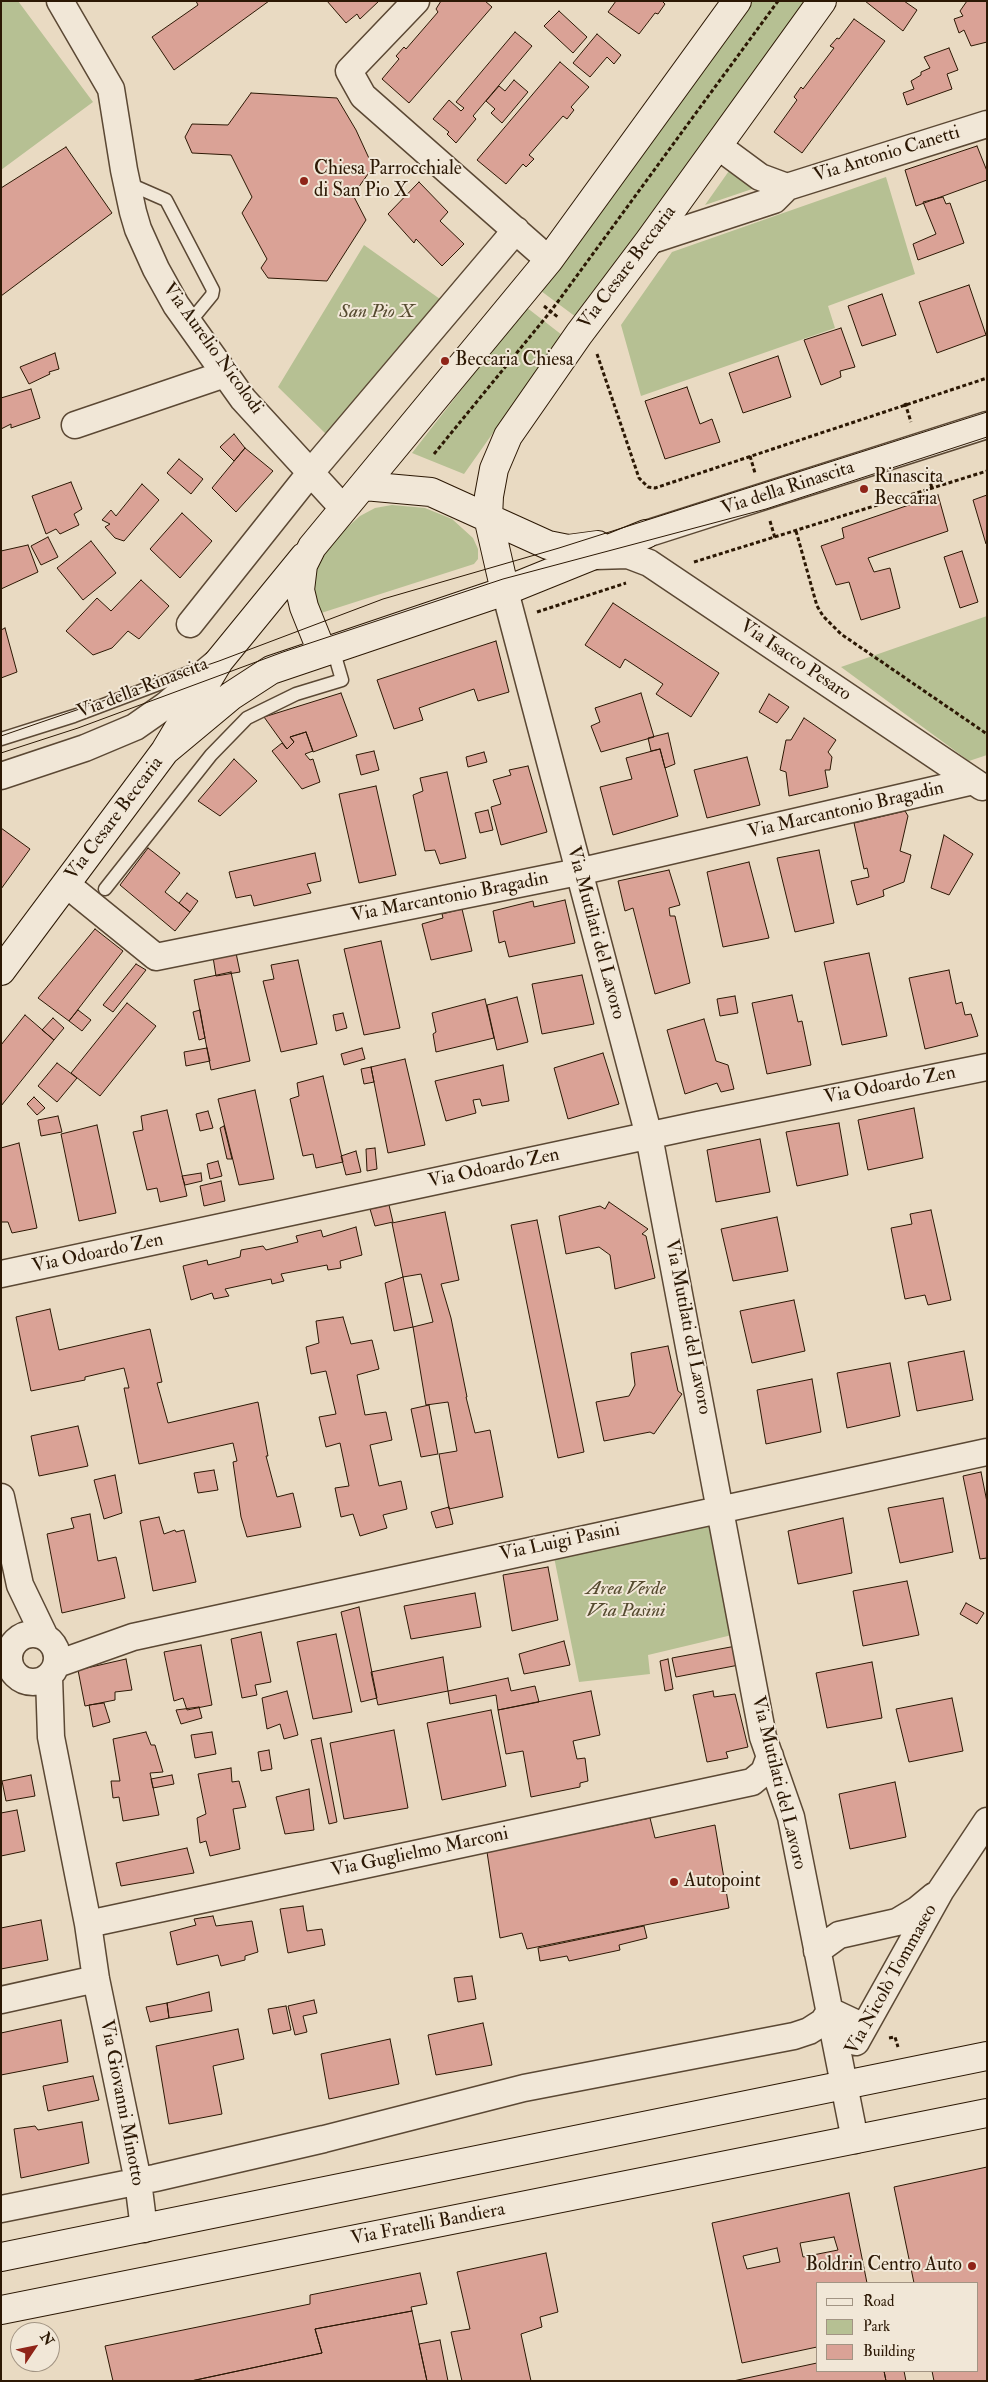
<!DOCTYPE html>
<meta charset="utf-8">
<style>
body{margin:0}
#map{position:relative;width:988px;height:2382px;overflow:hidden;background:#e9dac2;font-family:"IM FELL Double Pica",serif}
canvas{display:block}
.frame{position:absolute;inset:0;border:2px solid #2c1804;pointer-events:none}
.legend{position:absolute;left:816px;top:2282px;width:162px;height:90px;box-sizing:border-box;background:#f1e7d7;border:1px solid #a29483;margin:0;padding:6px 9px;list-style:none;font-size:15px;color:#2c1804}
.legend li{display:flex;align-items:center;gap:10px;height:25px}
.legend b{width:25px;border:1px solid #a29483}
.north{position:absolute;left:10px;top:2322px;width:50px;height:50px;box-sizing:border-box;background:#f1e7d7;border:1px solid #a29483;border-radius:50%;rotate:56deg;font-size:14px;font-weight:700;line-height:20px;text-align:center;color:#2c1804}
.north::after{content:'';display:block;margin:auto;width:18px;height:22px;background:#8f2418;clip-path:polygon(50% 0,100% 100%,50% 72%,0 100%)}
</style>
<div id="map">
<canvas width="988" height="2382"></canvas>
<div class="frame"></div>
<ul class="legend">
<li><b style="height:6px;background:#f1e7d7"></b>Road</li>
<li><b style="height:14px;background:#b6c093"></b>Park</li>
<li><b style="height:14px;background:#daa296"></b>Building</li>
</ul>
<div class="north">N</div>
</div>
<script>
const c = document.querySelector('canvas').getContext('2d');
c.lineJoin = 'round';
function fillPath(path, color) {
  c.fillStyle = color;
  c.fill(path, 'evenodd');
}
function shape(rows) {
  const path = new Path2D();
  for (const r of rows) {
    if (r.length === 3) {
      path.moveTo(r[0] + r[2], r[1]);
      path.arc(r[0], r[1], r[2], 0, 2 * Math.PI);
      continue;
    }
    path.moveTo(r[0], r[1]);
    for (let i = 2; i < r.length; i += 2) path.lineTo(r[i], r[i + 1]);
  }
  return path;
}
function trace(path, color, width, dash) {
  c.strokeStyle = color;
  c.lineWidth = width;
  c.lineCap = dash ? 'butt' : 'round';
  c.setLineDash(dash || []);
  c.stroke(path);
}
function write(font, color, halo, rows, align = 'center') {
  c.font = font + ' "IM FELL Double Pica",serif';
  c.lineWidth = 4;
  c.setLineDash([]);
  c.textBaseline = 'middle';
  c.strokeStyle = halo;
  c.fillStyle = color;
  for (const [text, x, y, turn = 0] of rows) {
    c.save();
    c.translate(x, y);
    c.rotate((+turn || 0) * Math.PI / 180);
    c.textAlign = isNaN(turn) ? turn : align;
    if (halo) c.strokeText(text, 0, 0);
    c.fillText(text, 0, 0);
    c.restore();
  }
}
fillPath(shape([
 [1,1,18,1,93,102,1,170],
 [747,1,807,1,576,317,537,288],
 [731,168,758,187,705,205],
 [886,177,915,274,828,306,835,328,641,396,621,325,672,252],
 [364,245,447,304,328,436,278,387],
 [526,307,562,335,464,474,412,453],
 [392,505,425,508,452,519,473,538,478,549,478,559,474,564,318,614,313,608,312,575,318,561,341,533,360,516,375,508],
 [987,616,987,755,969,761,841,667],
 [711,1524,732,1635,648,1655,650,1674,579,1682,554,1557]
]), '#b6c093');
const building = shape([
 [196,1,269,1,174,70,152,37,198,5,196,1],
 [327,1,379,1,360,19,357,14,346,23,327,1],
 [441,1,485,1,492,7,409,103,382,79,399,59,396,56,404,47,406,49,438,12,436,9,441,1],
 [616,1,662,1,665,4,658,14,655,13,639,34,608,12,616,1],
 [865,1,904,1,917,10,903,31,865,1],
 [967,1,987,1,987,42,971,46,964,30,959,33,954,19,963,16,960,11,967,1],
 [559,11,587,37,573,53,544,26,559,11],
 [854,19,885,41,802,153,774,132,797,100,794,97,801,87,803,89,834,48,830,46,837,38,839,39,854,19],
 [515,32,532,46,473,116,476,119,456,143,447,134,449,132,433,119,449,100,461,111,464,108,456,102,515,32],
 [597,34,621,55,614,64,607,57,590,77,573,63,597,34],
 [949,48,958,70,947,74,952,89,907,105,903,93,914,89,911,81,921,75,921,72,930,68,924,57,949,48],
 [560,62,589,87,571,107,574,110,567,119,563,116,529,155,534,159,526,167,523,164,506,184,477,160,560,62],
 [514,80,528,92,502,123,491,113,495,109,486,101,499,86,505,91,514,80],
 [251,93,337,98,356,130,373,167,353,195,366,220,327,281,268,278,261,268,267,259,242,213,252,197,231,155,192,153,185,137,192,124,228,125,251,93],
 [977,146,987,171,987,180,916,206,905,170,977,146],
 [66,147,112,213,1,296,1,188,66,147],
 [419,182,448,212,440,221,464,244,442,266,416,239,414,243,388,214,419,182],
 [943,197,946,204,950,203,964,243,918,260,913,244,936,234,923,202,943,197],
 [969,285,986,335,937,353,919,302,969,285],
 [882,294,896,335,862,346,848,306,882,294],
 [841,328,855,367,840,371,841,377,821,385,804,340,841,328],
 [55,353,59,369,49,372,50,374,29,384,20,367,55,353],
 [778,356,791,397,743,413,729,373,778,356],
 [687,387,700,424,712,419,720,442,665,459,645,401,687,387],
 [31,389,40,418,11,428,11,424,1,429,1,398,31,389],
 [234,434,245,448,234,461,220,447,234,434],
 [245,448,273,471,236,512,212,488,245,448],
 [179,459,203,479,191,494,167,473,179,459],
 [71,482,82,509,74,514,79,525,60,534,56,529,46,534,32,496,71,482],
 [142,484,159,500,124,541,115,538,105,527,110,524,102,520,111,510,116,516,142,484],
 [938,495,948,531,868,558,874,572,890,568,900,608,861,620,849,582,836,585,821,546,844,538,842,528,938,495],
 [987,495,987,544,986,544,973,500,987,495],
 [182,513,212,541,180,578,150,549,182,513],
 [48,537,58,557,41,565,31,546,48,537],
 [91,541,116,573,83,600,57,568,91,541],
 [28,545,38,572,1,589,1,551,28,545],
 [962,551,978,602,960,608,944,557,962,551],
 [141,580,169,606,139,639,128,631,112,648,93,655,66,631,97,598,111,611,141,580],
 [613,603,719,673,691,717,656,694,663,684,625,659,620,668,585,645,613,603],
 [5,628,17,672,1,678,1,630,5,628],
 [496,641,509,692,478,701,474,689,419,708,423,720,394,729,377,680,496,641],
 [341,693,357,736,313,752,306,732,290,737,294,742,287,749,264,717,341,693],
 [641,693,654,737,601,752,591,726,600,722,595,708,641,693],
 [769,694,789,707,777,723,759,712,769,694],
 [804,718,836,740,828,752,832,757,830,770,825,770,828,787,789,796,786,772,780,770,786,740,791,740,804,718],
 [306,732,313,751,305,754,310,760,313,759,320,782,302,789,272,751,282,743,287,749,294,742,290,737,306,732],
 [668,733,675,764,665,768,660,749,651,751,648,738,668,733],
 [660,749,678,816,613,835,600,787,632,779,626,758,660,749],
 [374,751,379,770,361,775,356,755,374,751],
 [484,752,487,762,468,767,466,757,484,752],
 [747,757,760,805,707,818,694,770,747,757],
 [234,759,257,781,220,816,198,801,234,759],
 [528,766,547,832,501,845,491,807,501,804,493,780,511,775,509,770,528,766],
 [447,772,466,858,440,864,435,850,425,851,413,795,423,791,420,778,447,772],
 [376,786,396,875,359,883,339,794,376,786],
 [488,810,493,830,480,833,475,813,488,810],
 [905,811,908,816,900,851,911,855,904,882,883,890,884,896,857,905,851,881,869,877,867,868,864,869,854,823,905,811],
 [1,828,30,849,1,889,1,828],
 [944,835,973,854,949,895,931,888,944,835],
 [148,848,180,873,165,892,190,912,175,931,120,885,148,848],
 [819,850,834,923,795,932,777,858,819,850],
 [315,853,321,881,307,884,311,893,254,906,251,895,236,898,229,872,315,853],
 [749,862,769,938,723,947,707,872,749,862],
 [669,870,680,905,669,908,670,916,675,916,690,983,655,994,633,908,625,911,618,881,669,870],
 [187,893,198,901,190,912,179,903,187,893],
 [565,900,575,943,509,957,505,941,499,943,493,911,533,901,534,907,565,900],
 [462,909,472,951,431,960,422,924,443,918,442,914,462,909],
 [95,929,123,951,69,1021,38,998,95,929],
 [381,941,400,1028,364,1035,344,949,381,941],
 [236,953,240,972,216,976,213,957,236,953],
 [869,953,887,1036,842,1045,824,962,869,953],
 [298,960,317,1044,281,1052,263,981,274,979,271,965,298,960],
 [136,964,146,970,113,1012,103,1005,136,964],
 [949,970,956,1004,962,1002,965,1015,971,1014,978,1036,925,1049,909,978,949,970],
 [231,972,250,1061,211,1070,194,980,231,972],
 [582,975,594,1024,542,1034,532,984,582,975],
 [792,995,798,1022,802,1021,811,1065,767,1074,752,1003,792,995],
 [735,996,738,1013,720,1016,717,999,735,996],
 [517,997,528,1042,497,1050,487,1005,517,997],
 [485,999,494,1038,436,1052,433,1034,436,1032,432,1013,485,999],
 [127,1003,156,1026,100,1096,71,1073,127,1003],
 [78,1010,91,1020,82,1031,69,1021,78,1010],
 [200,1010,205,1038,199,1040,193,1012,200,1010],
 [343,1013,347,1028,336,1031,333,1015,343,1013],
 [25,1015,54,1040,1,1106,1,1045,25,1015],
 [53,1018,64,1028,54,1040,42,1030,53,1018],
 [704,1019,716,1061,728,1065,734,1089,721,1092,717,1083,685,1094,667,1030,704,1019],
 [207,1048,210,1061,186,1066,184,1052,207,1048],
 [362,1048,365,1059,344,1065,341,1054,362,1048],
 [603,1053,619,1104,568,1119,554,1068,603,1053],
 [405,1059,425,1145,388,1153,371,1067,405,1059],
 [57,1063,77,1078,57,1102,38,1086,57,1063],
 [503,1065,509,1101,482,1106,480,1099,473,1100,476,1113,446,1121,435,1081,503,1065],
 [371,1067,374,1082,364,1084,361,1069,371,1067],
 [323,1076,343,1162,316,1168,313,1154,303,1156,290,1099,299,1096,297,1083,323,1076],
 [255,1090,274,1179,239,1185,218,1099,255,1090],
 [34,1097,45,1108,37,1115,27,1104,34,1097],
 [914,1108,923,1158,868,1170,858,1120,914,1108],
 [167,1110,187,1196,160,1202,157,1188,147,1190,133,1132,143,1130,141,1116,167,1110],
 [208,1111,213,1128,200,1131,196,1114,208,1111],
 [58,1116,62,1132,41,1136,38,1120,58,1116],
 [839,1123,848,1175,797,1186,786,1132,839,1123],
 [97,1125,116,1213,79,1221,61,1134,97,1125],
 [224,1126,232,1159,227,1159,220,1128,224,1126],
 [760,1139,770,1192,716,1202,707,1150,760,1139],
 [19,1143,37,1228,12,1233,8,1222,1,1222,1,1148,19,1143],
 [375,1148,377,1169,367,1171,366,1149,375,1148],
 [356,1151,361,1172,346,1175,341,1156,356,1151],
 [218,1161,222,1176,210,1179,207,1164,218,1161],
 [201,1173,202,1181,185,1185,182,1176,201,1173],
 [221,1181,225,1201,204,1206,200,1186,221,1181],
 [609,1202,648,1229,642,1234,646,1236,655,1278,615,1289,610,1255,599,1247,566,1254,559,1216,600,1206,605,1209,609,1202],
 [389,1205,393,1222,375,1226,370,1209,389,1205],
 [931,1210,951,1300,928,1305,925,1295,905,1299,891,1228,912,1224,910,1214,931,1210],
 [445,1212,459,1280,441,1284,451,1318,467,1397,466,1397,475,1433,490,1430,503,1497,449,1509,439,1454,457,1451,448,1402,426,1405,413,1327,433,1322,421,1274,403,1277,392,1223,445,1212],
 [777,1217,788,1271,733,1281,721,1229,777,1217],
 [537,1220,584,1452,558,1458,511,1225,537,1220],
 [356,1227,362,1255,340,1261,341,1268,328,1270,327,1265,281,1274,284,1281,272,1284,271,1279,225,1289,229,1296,214,1299,212,1293,191,1300,183,1266,207,1260,208,1265,240,1257,241,1250,263,1246,266,1250,298,1242,296,1236,321,1230,323,1237,356,1227],
 [403,1277,413,1327,394,1331,385,1283,403,1277],
 [794,1300,805,1351,752,1363,740,1311,794,1300],
 [50,1309,59,1350,150,1329,162,1382,157,1383,168,1423,258,1402,268,1456,266,1456,277,1497,293,1493,301,1527,247,1537,241,1517,233,1462,237,1461,233,1443,139,1464,124,1388,129,1388,124,1368,85,1377,85,1380,31,1391,16,1317,50,1309],
 [343,1317,351,1344,372,1340,379,1369,357,1375,365,1415,386,1412,392,1440,370,1445,379,1486,401,1481,407,1509,383,1515,387,1528,360,1536,353,1514,341,1517,335,1488,349,1486,340,1443,326,1447,319,1417,336,1414,326,1371,311,1374,306,1347,319,1343,316,1321,343,1317],
 [668,1346,678,1391,682,1394,654,1434,650,1432,604,1441,596,1402,629,1396,635,1385,631,1353,668,1346],
 [964,1351,973,1400,917,1411,908,1362,964,1351],
 [890,1363,900,1416,847,1428,837,1373,890,1363],
 [812,1379,821,1432,766,1444,757,1390,812,1379],
 [429,1405,438,1454,421,1457,411,1409,429,1405],
 [78,1426,88,1466,39,1476,31,1436,78,1426],
 [214,1470,218,1490,198,1493,194,1473,214,1470],
 [981,1472,987,1502,987,1558,980,1559,963,1476,981,1472],
 [115,1475,122,1513,104,1519,94,1480,115,1475],
 [943,1498,953,1552,900,1563,888,1508,943,1498],
 [449,1507,453,1524,436,1528,431,1512,449,1507],
 [90,1514,98,1561,116,1557,125,1598,62,1613,47,1534,74,1528,71,1518,90,1514],
 [159,1517,164,1534,175,1530,176,1532,184,1530,196,1582,153,1591,140,1521,159,1517],
 [843,1518,852,1573,798,1584,788,1531,843,1518],
 [548,1567,558,1620,512,1631,503,1575,548,1567],
 [907,1581,919,1635,863,1646,853,1591,907,1581],
 [475,1593,481,1627,411,1639,404,1606,475,1593],
 [966,1603,984,1613,977,1624,960,1614,966,1603],
 [359,1607,377,1698,361,1702,341,1612,359,1607],
 [261,1632,271,1682,255,1685,257,1695,242,1698,231,1639,261,1632],
 [336,1634,352,1712,313,1719,297,1642,336,1634],
 [564,1641,570,1665,524,1674,519,1654,564,1641],
 [201,1645,212,1705,187,1710,183,1698,174,1701,164,1652,201,1645],
 [736,1646,739,1665,676,1677,672,1658,736,1646],
 [443,1657,448,1691,378,1705,371,1672,443,1657],
 [126,1659,132,1690,115,1692,115,1700,85,1706,78,1670,126,1659],
 [668,1659,673,1689,665,1691,660,1661,668,1659],
 [872,1662,882,1718,827,1728,816,1673,872,1662],
 [508,1678,511,1691,535,1686,539,1702,498,1710,496,1695,450,1704,448,1691,508,1678],
 [287,1691,298,1735,284,1739,280,1724,267,1729,262,1698,287,1691],
 [591,1691,600,1735,573,1741,577,1759,585,1758,588,1781,580,1783,580,1787,531,1797,523,1751,506,1754,498,1710,591,1691],
 [713,1691,714,1697,735,1694,748,1747,726,1752,728,1758,707,1762,693,1695,713,1691],
 [952,1698,963,1751,909,1762,896,1709,952,1698],
 [104,1703,110,1722,93,1727,89,1705,104,1703],
 [199,1707,202,1718,181,1724,176,1710,199,1707],
 [491,1710,506,1786,442,1800,427,1723,491,1710],
 [394,1730,408,1808,344,1819,330,1743,394,1730],
 [146,1732,151,1745,155,1745,163,1772,150,1773,159,1815,123,1821,119,1797,113,1798,111,1781,120,1781,113,1739,146,1732],
 [212,1732,216,1754,195,1758,191,1735,212,1732],
 [321,1738,337,1822,329,1824,311,1740,321,1738],
 [269,1750,272,1769,261,1771,258,1752,269,1750],
 [231,1768,232,1782,239,1781,246,1807,233,1809,240,1849,210,1856,206,1841,200,1843,197,1818,206,1814,198,1774,231,1768],
 [31,1775,35,1796,6,1801,2,1781,31,1775],
 [172,1775,174,1784,153,1788,151,1779,172,1775],
 [895,1782,906,1837,850,1849,839,1794,895,1782],
 [309,1789,314,1830,285,1834,276,1797,309,1789],
 [17,1810,25,1851,1,1856,1,1813,17,1810],
 [650,1818,655,1838,715,1825,729,1908,527,1949,522,1933,500,1938,487,1852,650,1818],
 [187,1848,194,1873,121,1886,116,1863,187,1848],
 [303,1906,307,1931,322,1929,325,1945,288,1953,280,1909,303,1906],
 [213,1916,216,1926,252,1921,258,1952,245,1956,245,1960,221,1966,218,1955,177,1965,170,1932,196,1925,194,1919,213,1916],
 [41,1920,48,1960,1,1969,1,1928,41,1920],
 [644,1926,647,1938,619,1945,620,1950,569,1961,567,1956,540,1961,538,1948,644,1926],
 [472,1976,476,1999,458,2002,454,1978,472,1976],
 [209,1992,212,2011,169,2018,167,2003,209,1992],
 [314,2000,317,2013,303,2016,307,2032,295,2035,288,2006,314,2000],
 [167,2003,169,2018,150,2022,146,2007,167,2003],
 [286,2006,291,2030,273,2034,268,2009,286,2006],
 [61,2020,68,2062,1,2075,1,2033,61,2020],
 [483,2023,492,2065,436,2075,428,2035,483,2023],
 [238,2029,244,2059,213,2066,222,2114,169,2124,156,2046,238,2029],
 [390,2039,399,2084,329,2099,321,2054,390,2039],
 [93,2076,99,2100,48,2111,43,2086,93,2076],
 [82,2122,89,2163,21,2178,14,2129,35,2126,38,2130,82,2122],
 [987,2167,987,2381,934,2381,932,2371,977,2371,977,2283,914,2283,894,2187,987,2167],
 [849,2193,867,2283,817,2283,817,2347,742,2363,712,2223,849,2193],
 [834,2237,838,2250,803,2257,800,2243,834,2237],
 [777,2248,780,2262,747,2269,743,2256,777,2248],
 [546,2253,558,2312,540,2317,542,2327,521,2334,531,2381,462,2381,451,2332,470,2329,457,2272,546,2253],
 [420,2273,427,2304,411,2307,412,2311,315,2329,322,2353,191,2381,113,2381,105,2346,310,2304,310,2295,420,2273],
 [412,2311,427,2381,191,2381,322,2353,315,2329,412,2311],
 [440,2340,448,2381,427,2381,419,2344,440,2340],
 [817,2363,817,2371,884,2371,886,2381,733,2381,817,2363],
 [884,2371,904,2371,906,2381,886,2381,884,2371]
]);
fillPath(building, '#daa296');
trace(building, '#2c1804', 1);
const lane = shape([
 [127,183,166,200,213,290,212,295,189,323],
 [1,739,74,716,196,670],
 [105,889,211,755,247,718,296,694,342,680,333,649]
]);
const street = shape([
 [60,1,111,89,124,170,133,212,138,229,156,269,176,305,243,399,343,508],
 [416,1,349,71,363,96,549,260],
 [787,187,987,124],
 [649,241,774,200,787,187,760,177,718,146],
 [75,425,225,374],
 [646,534,987,425],
 [595,556,628,555,649,563,982,787],
 [505,591,649,1136,763,1737,791,1817,855,2140],
 [190,624,311,472,516,230],
 [1,776,85,748,135,727,165,706,215,664],
 [66,884,156,957,578,872,973,781],
 [1,1274,698,1125,987,1067],
 [1,1497,20,1585,45,1637],
 [33,1658,24],
 [57,1664,133,1637,987,1452],
 [49,1677,51,1737,88,1924,96,1979,138,2181,144,2229],
 [88,1924,752,1782,764,1772,770,1756],
 [817,1951,839,1935,897,1922,917,1910,934,1896],
 [1,2000,96,1979],
 [856,2042,941,1890,987,1821],
 [1,2209,155,2178,324,2139,524,2088,794,2036,809,2031,823,2022,830,2011,864,2027]
]);
const secondary = shape([
 [364,486,431,492,548,545,568,549,598,545],
 [505,591,488,517,489,496,494,469,508,436,579,334,649,241,822,1],
 [322,652,304,607,300,590,303,565,312,547,549,260,737,1],
 [165,751,231,696,271,670,505,591,646,534],
 [1,971,165,751,219,661,304,557],
 [1,2257,987,2056],
 [1,2310,987,2113]
]);
trace(lane, '#5b4834', 15);
trace(street, '#5b4834', 29);
trace(secondary, '#2c1804', 30);
trace(shape([
 [544,306,559,318],
 [597,354,639,478,648,487,655,488,987,378],
 [905,403,911,422],
 [434,454,551,311,778,1],
 [750,456,755,473],
 [927,471,932,488],
 [770,521,775,538],
 [796,531,817,606,823,616,841,634,987,734],
 [694,562,987,471],
 [537,612,626,583],
 [889,2038,895,2037,898,2047]
]), '#2c1804', 3, [4, 2.5]);
trace(lane, '#f1e7d7', 12);
trace(street, '#f1e7d7', 26);
trace(secondary, '#f1e7d7', 28);
trace(shape([
 [1,736,219,661,383,599,559,548,987,412],
 [1,753,78,728,283,652,503,579,766,509,987,437]
]), '#2c1804', 1);
for (const [x, y, r, color] of [
 [304,181,5,"#8f2418"],
 [445,361,5,"#8f2418"],
 [864,489,5,"#8f2418"],
 [674,1882,5,"#8f2418"],
 [972,2266,5,"#8f2418"]
]) {
  const dot = new Path2D();
  dot.arc(x, y, r, 0, 2 * Math.PI);
  c.fillStyle = color;
  c.fill(dot);
  trace(dot, '#f1e7d7', 2);
}
write('19px', '#2c1804', '#f1e7d7', [
 ["Via Antonio Canetti",887,155,-17],
 ["Via Cesare Beccaria",628,268,-53],
 ["Via Aurelio Nicolodi",212,349,54],
 ["Via della Rinascita",788,489,-18],
 ["Via Isacco Pesaro",795,661,34],
 ["Via della Rinascita",143,689,-21],
 ["Via Marcantonio Bragadin",846,811,-13],
 ["Via Cesare Beccaria",115,819,-53],
 ["Via Marcantonio Bragadin",450,898,-11],
 ["Via Mutilati del Lavoro",595,933,75],
 ["Via Odoardo Zen",890,1086,-11],
 ["Via Odoardo Zen",494,1169,-12],
 ["Via Odoardo Zen",98,1254,-12],
 ["Via Mutilati del Lavoro",687,1327,79],
 ["Via Luigi Pasini",560,1543,-12],
 ["Via Mutilati del Lavoro",778,1783,76],
 ["Via Guglielmo Marconi",420,1853,-12],
 ["Via Nicolò Tommaseo",892,1980,-61],
 ["Via Giovanni Minotto",121,2103,79],
 ["Via Fratelli Bandiera",428,2225,-11]
]);
write('19px', '#2c1804', '#f1e7d7', [
 ["Chiesa Parrocchiale",314,170],
 ["di San Pio X",314,192],
 ["Beccaria Chiesa",455,361],
 ["Rinascita",874,478],
 ["Beccaria",874,500],
 ["Autopoint",684,1882],
 ["Boldrin Centro Auto",962,2266,"right"]
], 'left');
write('italic 19px', '#554a2f', '#f1e7d7', [
 ["San Pio X",377,313],
 ["Area Verde",626,1590],
 ["Via Pasini",626,1612]
]);
</script>
